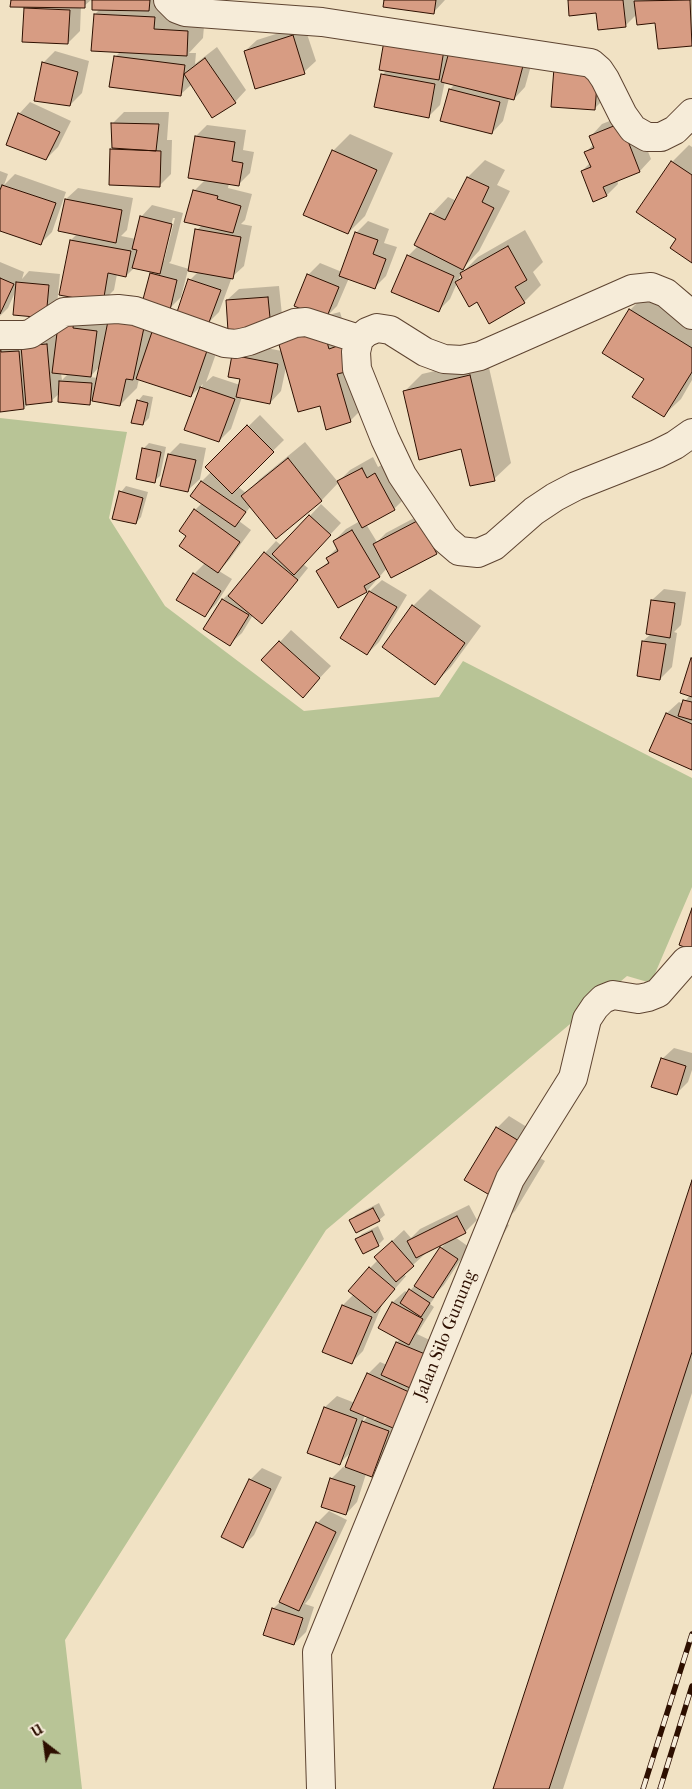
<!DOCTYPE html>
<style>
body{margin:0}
#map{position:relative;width:692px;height:1789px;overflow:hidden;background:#f1e2c4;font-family:"IM FELL French Canon",serif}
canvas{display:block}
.north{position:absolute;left:20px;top:1719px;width:50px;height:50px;-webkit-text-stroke:4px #f6ecd9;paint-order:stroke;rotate:330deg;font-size:14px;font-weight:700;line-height:20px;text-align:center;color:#2d0f00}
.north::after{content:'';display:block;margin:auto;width:18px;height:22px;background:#2d0f00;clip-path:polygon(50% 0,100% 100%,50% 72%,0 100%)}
</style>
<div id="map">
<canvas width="692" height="1789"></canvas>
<div class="north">U</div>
</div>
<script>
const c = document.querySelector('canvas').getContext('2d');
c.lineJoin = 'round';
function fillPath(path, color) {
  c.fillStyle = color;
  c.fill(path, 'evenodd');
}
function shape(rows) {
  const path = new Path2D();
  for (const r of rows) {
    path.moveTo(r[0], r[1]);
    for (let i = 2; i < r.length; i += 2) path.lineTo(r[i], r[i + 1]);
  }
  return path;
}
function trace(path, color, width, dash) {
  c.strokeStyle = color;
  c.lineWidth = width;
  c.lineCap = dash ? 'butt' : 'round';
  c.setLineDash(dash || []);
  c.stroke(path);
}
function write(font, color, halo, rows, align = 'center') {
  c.font = font + ' "IM FELL French Canon",serif';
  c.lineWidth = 4;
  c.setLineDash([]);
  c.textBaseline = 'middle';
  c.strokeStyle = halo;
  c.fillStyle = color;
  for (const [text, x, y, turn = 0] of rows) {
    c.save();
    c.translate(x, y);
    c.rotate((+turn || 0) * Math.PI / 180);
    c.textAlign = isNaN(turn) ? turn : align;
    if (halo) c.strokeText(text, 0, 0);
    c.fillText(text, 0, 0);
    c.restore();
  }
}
fillPath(shape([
 [0,418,127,432,109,518,165,606,304,711,439,697,463,661,692,778,692,887,651,983,627,976,326,1230,65,1640,82,1789,0,1789]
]), '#b8c496');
fillPath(shape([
 [12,0,91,0,84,6,81,6,80,31,68,43,25,9,28,6],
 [93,0,171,0,205,14,203,38,189,53,196,53,195,64,217,47,246,90,235,102,192,84,180,95,115,57,120,52,95,14,100,9],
 [385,0,445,0,433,13],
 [569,0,692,0,692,45,659,48,656,22,637,14,625,26],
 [304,25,316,61,304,72,245,51,257,40],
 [387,35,535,51,525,87,514,99,509,98,503,121,492,133,450,89,455,84,445,81,440,105,429,116,382,75,387,70],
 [55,51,89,61,82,93,70,105,43,63],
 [567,57,609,60,606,97,594,109],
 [30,102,71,121,58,147,46,159,19,114],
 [124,112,169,112,167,140,172,140,171,174,159,186,111,150,113,148,112,124],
 [632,112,651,159,640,171,617,180,618,184,607,195,594,200,582,171,590,163,586,152,594,144,591,136,602,124],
 [207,125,246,130,243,150,254,152,250,173,238,185,229,183,228,188,252,194,245,220,241,224,252,226,244,266,232,277,219,312,209,322,225,328,206,382,213,376,240,385,241,378,230,376,245,344,282,351,323,317,308,275,320,263,342,272,356,233,368,221,389,229,384,243,397,247,386,276,374,288,349,278,337,306,328,315,340,312,367,404,350,421,320,404,286,367,281,391,270,403,242,397,231,429,219,441,186,429,203,384,191,396,139,379,137,388,120,405,93,400,89,403,60,393,51,401,29,403,24,408,0,410,0,327,60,318,111,312,128,295,145,298,151,273,153,271,135,267,126,276,117,274,114,290,102,302,71,240,77,234,60,230,66,199,78,188,133,198,127,230,121,236,136,239,141,217,152,205,183,213,171,261,169,263,189,269,197,230,202,225,194,191,205,180,196,136],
 [173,218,175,218,164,261,162,261],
 [188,270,198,272,190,280,179,312,169,309,181,297],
 [100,366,98,378,90,377],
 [61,373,68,374,62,380],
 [350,134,393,153,365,216,348,233,333,151],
 [689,145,692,147,692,261,678,239,638,212,672,162],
 [485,160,505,170,497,185,510,191,479,251,464,267,458,281,463,276,461,274,478,257,525,230,543,262,533,272,541,285,524,302,477,301,457,283,450,299,438,311,408,256,418,246,416,244,432,214,448,197,457,201,468,177],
 [0,171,8,174,4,185,15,174,66,192,52,232,40,244,0,230],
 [0,262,24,272,22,279,29,271,60,274,57,305,45,317,16,290,8,308,0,316],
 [279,286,282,315,270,327,227,300,239,289],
 [647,293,692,321,692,380,681,399,664,415,646,378,630,310],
 [487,359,511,463,494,479,405,391,422,374],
 [143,395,153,397,149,418,143,424,138,401],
 [260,415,284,440,237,486,246,493,260,479,305,442,338,482,350,470,373,457,378,467,387,462,406,497,394,509,366,524,377,542,386,533,431,509,448,541,436,553,391,576,387,568,367,591,339,607,318,571,329,561,327,558,338,547,334,541,346,529,360,521,339,482,322,500,276,537,251,506,239,521,251,530,229,560,219,571,232,579,216,604,204,616,194,574,205,563,188,536,195,510,202,503,192,496,202,481,212,471,207,467],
 [149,443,166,447,160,476,154,481,143,449],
 [180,443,206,448,200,479,188,490,169,454],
 [126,486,148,492,141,517,136,523,121,492],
 [321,504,341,523,303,564,308,568,274,610,262,622,253,615,242,633,230,644,205,629,223,599,235,588,265,553,276,541,282,546],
 [382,580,407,595,379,642,367,654,342,638,370,591],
 [430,589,481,626,451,667,434,684,413,606],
 [664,589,686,592,681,625,674,632,677,633,672,667,660,679,638,675,643,641,651,634,652,600],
 [291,630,331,666,314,684,280,642],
 [692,661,692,768,651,750,667,713,679,702,683,704,690,695],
 [674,1048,692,1053,692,1070,688,1082,676,1094,662,1059],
 [509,1116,535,1132,504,1184,497,1128],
 [535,1155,545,1161,515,1211,504,1222,509,1225,502,1237,485,1228,485,1231,501,1239,474,1288,463,1299,448,1292,483,1228],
 [692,1184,692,1393,563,1789,495,1789],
 [379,1203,385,1215,379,1220,351,1220,356,1215],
 [469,1205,477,1220,465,1232,455,1237,469,1247,444,1285,433,1296,435,1297,430,1304,434,1307,417,1334,436,1343,383,1464,372,1476,366,1474,357,1502,346,1514,331,1479,343,1467,346,1468,352,1451,340,1463,309,1452,325,1407,337,1396,355,1403,368,1374,380,1362,387,1365,397,1342,400,1339,379,1327,393,1302,405,1291,408,1293,416,1284,441,1248,448,1241,424,1253,425,1254,403,1274,406,1276,381,1305,382,1305,363,1351,352,1362,343,1305,354,1294,370,1268,378,1260,375,1257,404,1230,411,1238,420,1229],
 [365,1415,368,1416,362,1423],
 [378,1226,384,1239,378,1245,363,1252,357,1239,362,1234],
 [262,1468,282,1477,254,1535,243,1546,250,1480],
 [329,1511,347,1520,310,1598,305,1604,314,1607,306,1632,294,1644,273,1609,281,1601,317,1523]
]), '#0003');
const building = shape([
 [11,0,85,0,85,8,10,7,11,0],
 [92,0,150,0,149,11,92,10,92,0],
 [384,0,436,0,434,14,383,7,384,0],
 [568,0,623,0,626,27,598,30,596,13,569,16,568,0],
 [690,0,692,46,658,49,655,23,637,25,634,1,690,0],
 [24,8,70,10,68,44,22,42,24,8],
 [94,14,155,17,154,29,188,31,187,56,91,51,94,14],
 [293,35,305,74,255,89,244,51,293,35],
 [385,35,445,44,439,80,379,70,385,35],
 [451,44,524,62,514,100,441,82,451,44],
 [114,56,185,65,181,96,109,87,114,56],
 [205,58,236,103,212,118,184,74,205,58],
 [42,62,78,72,70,106,34,101,42,62],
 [554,68,598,71,595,110,551,107,554,68],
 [381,74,435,84,429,118,374,107,381,74],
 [449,89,500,102,492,134,440,121,449,89],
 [18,113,60,132,46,160,6,145,18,113],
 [111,123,159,124,156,151,112,148,111,123],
 [621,123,640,172,603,187,607,196,593,202,581,171,591,167,584,152,594,148,589,136,621,123],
 [195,136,235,142,232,161,243,163,239,186,188,178,195,136],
 [110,149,161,151,160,187,109,185,110,149],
 [332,150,377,170,348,234,303,215,332,150],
 [671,161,692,175,692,263,670,248,676,239,636,212,671,161],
 [467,177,489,187,482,202,494,208,463,270,414,245,430,213,445,220,467,177],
 [2,185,56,203,41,245,0,231,0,190,2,185],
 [193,190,218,196,217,199,241,206,233,233,184,222,193,190],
 [65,199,122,210,116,243,58,231,65,199],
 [140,216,172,224,160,274,132,268,137,250,132,249,140,216],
 [195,229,241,237,233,279,188,271,195,229],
 [355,232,378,240,373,254,386,259,375,289,339,276,355,232],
 [70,240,131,251,126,277,108,273,103,303,59,295,70,240],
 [508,246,527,280,515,287,525,303,489,324,477,302,469,307,455,282,462,278,460,273,508,246],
 [407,255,454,276,439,312,391,292,407,255],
 [150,273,177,280,170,310,142,303,150,273],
 [307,274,339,287,326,319,294,306,307,274],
 [0,278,14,284,0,314,0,278],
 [188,279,221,290,208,325,176,315,188,279],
 [16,282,49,285,46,318,13,315,16,282],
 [268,297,271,328,228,331,226,300,268,297],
 [629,309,692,348,692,372,664,417,632,397,644,379,602,353,629,309],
 [110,311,146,318,133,380,126,379,120,406,92,401,110,311],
 [59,317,74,319,73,328,97,331,91,377,52,373,59,317],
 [154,326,209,345,191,397,136,379,154,326],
 [323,328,329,349,343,344,350,371,337,374,351,422,326,430,320,406,298,412,278,341,323,328],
 [0,340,1,352,19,351,24,409,0,412,0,340],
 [47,344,52,402,26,405,21,346,47,344],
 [232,355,278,364,270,404,236,397,240,379,228,377,232,355],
 [470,375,495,481,470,486,461,449,419,460,403,391,470,375],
 [59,381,92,383,90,405,58,402,59,381],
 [200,387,235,399,219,442,184,430,200,387],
 [137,400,148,403,143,425,131,423,137,400],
 [247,425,274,452,232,494,205,467,247,425],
 [142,448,161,452,155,483,136,479,142,448],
 [168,454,196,460,188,492,160,486,168,454],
 [288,458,322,501,276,539,241,496,288,458],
 [362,468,367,478,375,473,395,510,362,528,337,481,362,468],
 [201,481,246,512,235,527,190,496,201,481],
 [119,491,143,498,136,524,112,519,119,491],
 [194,509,240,542,218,573,179,546,186,536,179,531,194,509],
 [309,515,331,535,294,575,272,554,309,515],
 [419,520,437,554,391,578,373,544,419,520],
 [352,530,380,577,364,586,367,592,338,608,316,571,329,563,326,558,338,551,333,541,352,530],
 [264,552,298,580,262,624,228,596,264,552],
 [193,573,221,591,205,617,176,600,193,573],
 [369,591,397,607,367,655,340,638,369,591],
 [222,599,249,615,230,646,203,629,222,599],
 [651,600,675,603,670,638,646,634,651,600],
 [412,605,465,643,435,685,382,647,412,605],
 [279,641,320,678,303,698,261,660,279,641],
 [642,641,666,644,660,680,637,676,642,641],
 [691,658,692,658,692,697,680,693,691,658],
 [683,700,692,702,692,720,678,716,683,700],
 [666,713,692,724,692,770,649,751,666,713],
 [692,908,692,950,679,945,692,908],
 [661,1058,686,1066,677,1095,651,1087,661,1058],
 [496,1127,524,1144,493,1197,464,1180,496,1127],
 [692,1180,692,1352,549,1789,493,1789,692,1180],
 [373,1208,380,1221,356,1233,349,1220,373,1208],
 [457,1216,466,1233,416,1258,407,1241,457,1216],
 [372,1231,379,1246,363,1254,355,1239,372,1231],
 [392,1241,414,1266,396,1282,374,1257,392,1241],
 [440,1247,458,1259,433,1298,414,1286,440,1247],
 [369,1267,395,1289,375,1313,348,1291,369,1267],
 [409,1289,430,1303,421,1317,400,1303,409,1289],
 [392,1302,423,1319,409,1345,378,1328,392,1302],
 [342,1305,372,1317,352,1364,322,1352,342,1305],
 [396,1342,425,1354,410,1388,381,1375,396,1342],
 [367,1373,409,1392,393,1428,350,1410,367,1373],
 [324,1407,357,1419,340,1465,307,1453,324,1407],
 [362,1421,389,1431,372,1477,345,1467,362,1421],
 [330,1478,355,1486,346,1515,321,1507,330,1478],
 [249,1479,271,1489,243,1548,221,1537,249,1479],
 [316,1522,336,1532,299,1611,279,1602,316,1522],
 [272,1608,303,1618,294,1645,263,1635,272,1608]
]);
fillPath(building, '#d79c83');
trace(building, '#2d0f00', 1);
const minor = shape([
 [168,0,177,9,185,12,322,22,591,63,599,70,605,79,623,115,633,129,647,137,661,137,675,130,692,113],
 [692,315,666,293,651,287,632,289,480,356,462,360,444,359,425,352,390,330,377,328,367,332,359,339,356,352,357,369,385,439,402,475,445,539,459,551,478,553,494,546,534,511,555,497,576,486,657,454,675,445,692,433],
 [0,335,23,335,30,334,64,312,118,309,135,311,225,343,236,344,249,341,295,323,306,322,359,339],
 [321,1789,317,1652,510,1179,573,1078,587,1019,595,1007,603,999,613,995,638,999,648,997,658,993,686,961,692,961]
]);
trace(minor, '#5e4431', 30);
trace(minor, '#f6ecd9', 28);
const rail = shape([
 [643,1789,692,1634],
 [660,1789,692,1686]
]);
trace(rail, '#2d0f00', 5.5);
trace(rail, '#f6ecd9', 4, [11]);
write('18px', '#2d0f00', '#f6ecd9', [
 ["Jalan Silo Gunung",446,1335,-68]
]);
</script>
